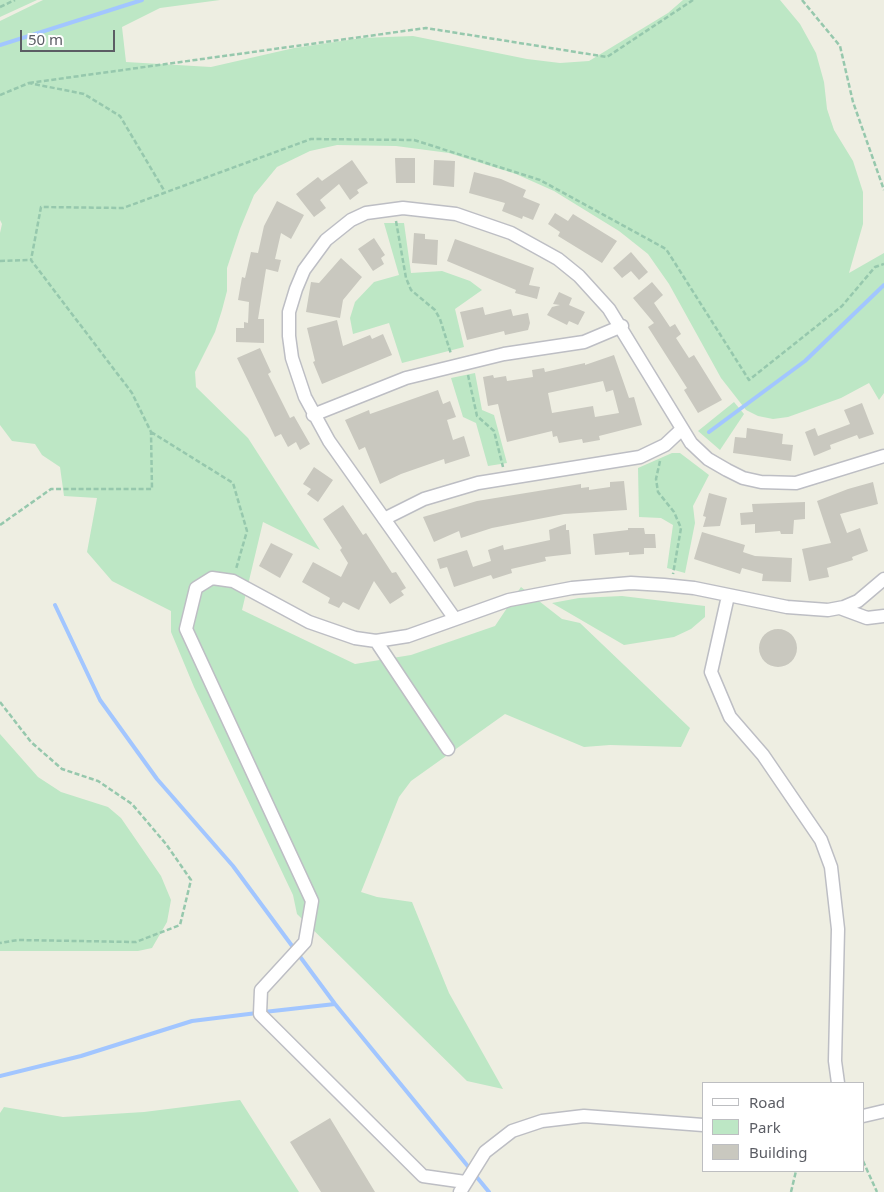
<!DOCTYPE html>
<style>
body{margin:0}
#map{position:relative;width:884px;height:1192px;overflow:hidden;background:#eeeee2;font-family:"Noto Sans",sans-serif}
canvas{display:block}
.legend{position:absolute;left:702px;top:1082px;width:162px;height:90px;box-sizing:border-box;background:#fff;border:1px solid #bdbec1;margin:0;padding:6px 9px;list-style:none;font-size:15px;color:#5b5d64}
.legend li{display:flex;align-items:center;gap:10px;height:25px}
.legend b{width:25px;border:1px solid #bdbec1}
.scale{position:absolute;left:20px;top:30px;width:95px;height:22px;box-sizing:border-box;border:2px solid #5b5d64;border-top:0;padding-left:6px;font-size:15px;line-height:18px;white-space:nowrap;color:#5b5d64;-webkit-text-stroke:4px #fff;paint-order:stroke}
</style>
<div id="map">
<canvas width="884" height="1192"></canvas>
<ul class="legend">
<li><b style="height:6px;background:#fff"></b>Road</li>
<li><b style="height:14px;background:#bde7c5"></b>Park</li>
<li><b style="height:14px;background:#c9c8bf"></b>Building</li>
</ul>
<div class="scale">50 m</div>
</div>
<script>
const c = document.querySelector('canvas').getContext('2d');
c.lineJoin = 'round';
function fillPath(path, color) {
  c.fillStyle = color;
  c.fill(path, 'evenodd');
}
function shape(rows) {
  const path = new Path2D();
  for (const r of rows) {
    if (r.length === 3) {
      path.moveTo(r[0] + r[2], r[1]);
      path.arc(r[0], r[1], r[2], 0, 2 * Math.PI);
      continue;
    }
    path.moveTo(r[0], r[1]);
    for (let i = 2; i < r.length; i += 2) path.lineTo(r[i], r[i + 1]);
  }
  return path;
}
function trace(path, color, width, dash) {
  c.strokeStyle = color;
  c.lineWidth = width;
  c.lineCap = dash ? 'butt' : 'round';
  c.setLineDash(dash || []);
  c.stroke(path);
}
fillPath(shape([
 [0,0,37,0,0,17],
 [43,0,220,0,160,8,122,27,126,62,211,67,294,48,362,38,413,36,527,59,560,63,589,61,668,13,683,0,780,0,800,24,816,53,824,82,827,109,834,130,853,161,863,192,863,224,849,273,884,253,884,393,879,400,869,383,841,398,788,417,773,419,758,416,746,410,721,378,669,284,648,254,619,231,554,191,516,174,449,153,396,146,337,145,310,151,277,167,254,195,240,229,227,268,227,291,222,310,215,332,195,372,196,387,248,438,320,550,263,522,242,610,355,664,411,655,495,626,521,587,562,619,580,623,690,728,681,747,610,745,584,747,505,714,411,781,399,797,361,892,377,897,412,902,449,993,503,1089,467,1081,297,914,293,895,194,687,171,632,171,611,112,581,87,552,97,498,64,496,60,467,42,455,35,444,12,441,0,425,0,233,2,224,0,220,0,21],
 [384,223,404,223,411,273,442,271,470,281,482,290,455,309,464,347,402,363,389,323,353,334,350,318,355,302,374,282,399,275],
 [475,373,482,410,494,415,507,463,488,466,476,423,463,417,451,378],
 [734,402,744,414,720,450,698,431],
 [672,453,680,453,709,475,693,506,695,523,685,573,667,568,673,525,661,518,639,517,638,468],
 [622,596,705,606,705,617,691,629,674,637,624,645,552,603,579,598],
 [0,734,38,777,61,792,108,807,121,818,161,876,171,900,167,922,152,948,138,951,0,951],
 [240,1100,299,1192,0,1192,0,1113,4,1107,63,1117,144,1112]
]), '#bde7c5');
trace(shape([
 [0,45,142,0],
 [709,432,805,361,884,285],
 [55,605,100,700,157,779,233,866,335,1004,489,1192],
 [264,1012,335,1004],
 [0,1076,81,1056,192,1021,257,1013]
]), '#a2c6ff', 4);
fillPath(shape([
 [395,158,415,158,415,183,396,183],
 [352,160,368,183,357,190,359,193,350,200,339,184,320,200,326,208,314,217,296,194,318,177,322,181],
 [434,160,455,161,454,187,433,185],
 [474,172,501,179,526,190,523,197,540,204,533,220,523,216,522,219,502,211,505,203,469,193],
 [277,201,304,215,291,239,281,233,275,259,281,260,278,272,266,269,258,319,264,319,264,343,236,342,236,328,244,328,244,322,248,323,249,302,238,300,242,277,245,278,251,252,258,253,264,226],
 [555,213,568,221,573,214,617,241,602,263,558,236,560,232,548,224],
 [414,233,425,234,425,239,438,240,437,265,412,263],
 [374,238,385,255,381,258,384,264,373,271,358,249],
 [455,239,534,268,529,285,540,287,537,299,515,293,516,290,447,261],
 [631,252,648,272,639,280,631,271,622,278,613,268],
 [341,258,362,277,343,300,340,318,306,312,311,282,319,283],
 [652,282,663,295,654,303,670,327,675,324,681,334,676,338,689,358,694,355,722,400,698,413,684,390,687,388,648,327,654,323,633,298],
 [559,292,572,298,569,305,585,312,578,325,569,321,567,325,547,315,552,307,560,305,553,304],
 [483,307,485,315,511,309,513,316,528,313,530,323,528,330,505,335,504,331,467,340,460,312],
 [337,320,343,346,370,335,372,339,383,334,392,355,322,384,313,362,315,361,307,328],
 [260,348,271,372,268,374,290,418,294,416,310,444,300,450,296,442,288,447,281,434,275,437,237,358],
 [614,355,629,398,634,397,642,425,599,436,600,440,583,443,582,439,559,443,557,436,553,437,552,431,507,442,498,404,488,406,483,377,493,375,494,378,506,376,507,381,533,377,532,370,544,368,545,372,585,363,585,365],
 [603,381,606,392,613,390,619,413,595,417,593,406,552,413,548,393],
 [438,390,443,404,450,401,456,417,447,420,453,440,464,436,470,456,445,464,444,459,401,474,380,484,365,447,359,450,345,420,369,410,370,414],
 [862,403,874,434,859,439,857,435,838,442,830,445,831,449,814,456,805,432,815,428,818,436,850,424,844,410],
 [747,428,783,434,782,444,793,445,791,461,733,453,735,437,746,438],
 [314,467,333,480,318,502,307,494,311,489,303,484],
 [624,481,627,510,564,514,492,528,461,538,459,531,434,542,423,517,477,501,581,484,581,488,589,487,589,490,610,487,610,482],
 [873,482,878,504,840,514,847,533,860,528,868,551,852,557,853,560,827,568,829,577,809,581,802,549,831,543,817,501,848,489],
 [709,493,727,498,720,526,703,527,706,517,703,516],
 [805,502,805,519,794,520,793,534,781,534,780,531,755,533,755,524,741,525,740,513,753,512,752,504],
 [343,505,363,535,366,533,392,573,396,572,406,588,401,591,404,595,390,604,374,581,359,610,343,602,339,608,328,603,330,598,302,582,313,562,341,577,348,563,340,550,342,548,323,519],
 [566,524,566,530,569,530,571,554,545,557,546,561,511,569,512,573,493,579,491,575,454,587,447,567,440,569,437,559,467,550,473,567,491,561,488,550,503,545,504,550,550,540,549,530],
 [628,528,644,528,645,534,655,534,656,548,644,548,644,554,629,555,629,552,595,555,593,534,628,530],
 [702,532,745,545,743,552,755,556,792,558,791,582,762,581,763,574,742,568,740,574,694,559],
 [271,543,293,554,280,578,259,566],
 [778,648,19],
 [330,1118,375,1192,321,1192,290,1142]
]), '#c9c8bf');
const minor = shape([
 [313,415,406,378,504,354,584,342,622,326],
 [384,519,424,499,478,483,640,457,665,445,681,430],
 [728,596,711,672,730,717,763,755,821,840,831,867,838,929,835,1061,838,1083],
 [840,608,867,618,884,616],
 [455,619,329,441,305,397,292,358,289,336,289,312,296,289,304,270,326,240,351,220,366,213,403,208,456,214,511,233,558,259,579,276,609,309,691,443,708,459,727,470,743,478,761,482,796,483,884,456],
 [376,641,408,636,509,600,572,588,631,583,664,585,694,588,787,607,828,610,844,607,858,601,884,579],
 [448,749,376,641,355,638,309,622,233,581,212,578,196,588,186,629,312,901,305,942,261,990,260,1014,423,1176,465,1182],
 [863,1116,884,1111],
 [460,1192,485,1152,512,1131,542,1121,584,1116,703,1125]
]);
trace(minor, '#bdbec4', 15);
trace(shape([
 [802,0,840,46,853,102,884,190],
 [0,7,15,0],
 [29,83,426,28,607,57,693,0],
 [0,95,29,83,84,94,120,116,165,192],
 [396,221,406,278,411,290,435,310,440,319,451,354],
 [0,261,31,260],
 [468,375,477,416,494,431,503,467],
 [151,432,233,483,247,531,236,569],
 [660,461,656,479,658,492,674,512,681,528,673,574],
 [0,525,51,489,152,489,151,432,132,393,31,260,41,207,123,208,311,139,414,140,540,180,666,249,749,380,842,306,875,267,884,264],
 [0,702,31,742,62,769,98,781,132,804,166,844,191,880,180,925,136,942,18,940,0,943],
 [863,1161,877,1192],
 [791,1192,796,1171]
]), '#96c8ad', 2.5, [5, 2.5]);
trace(minor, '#fff', 12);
</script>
